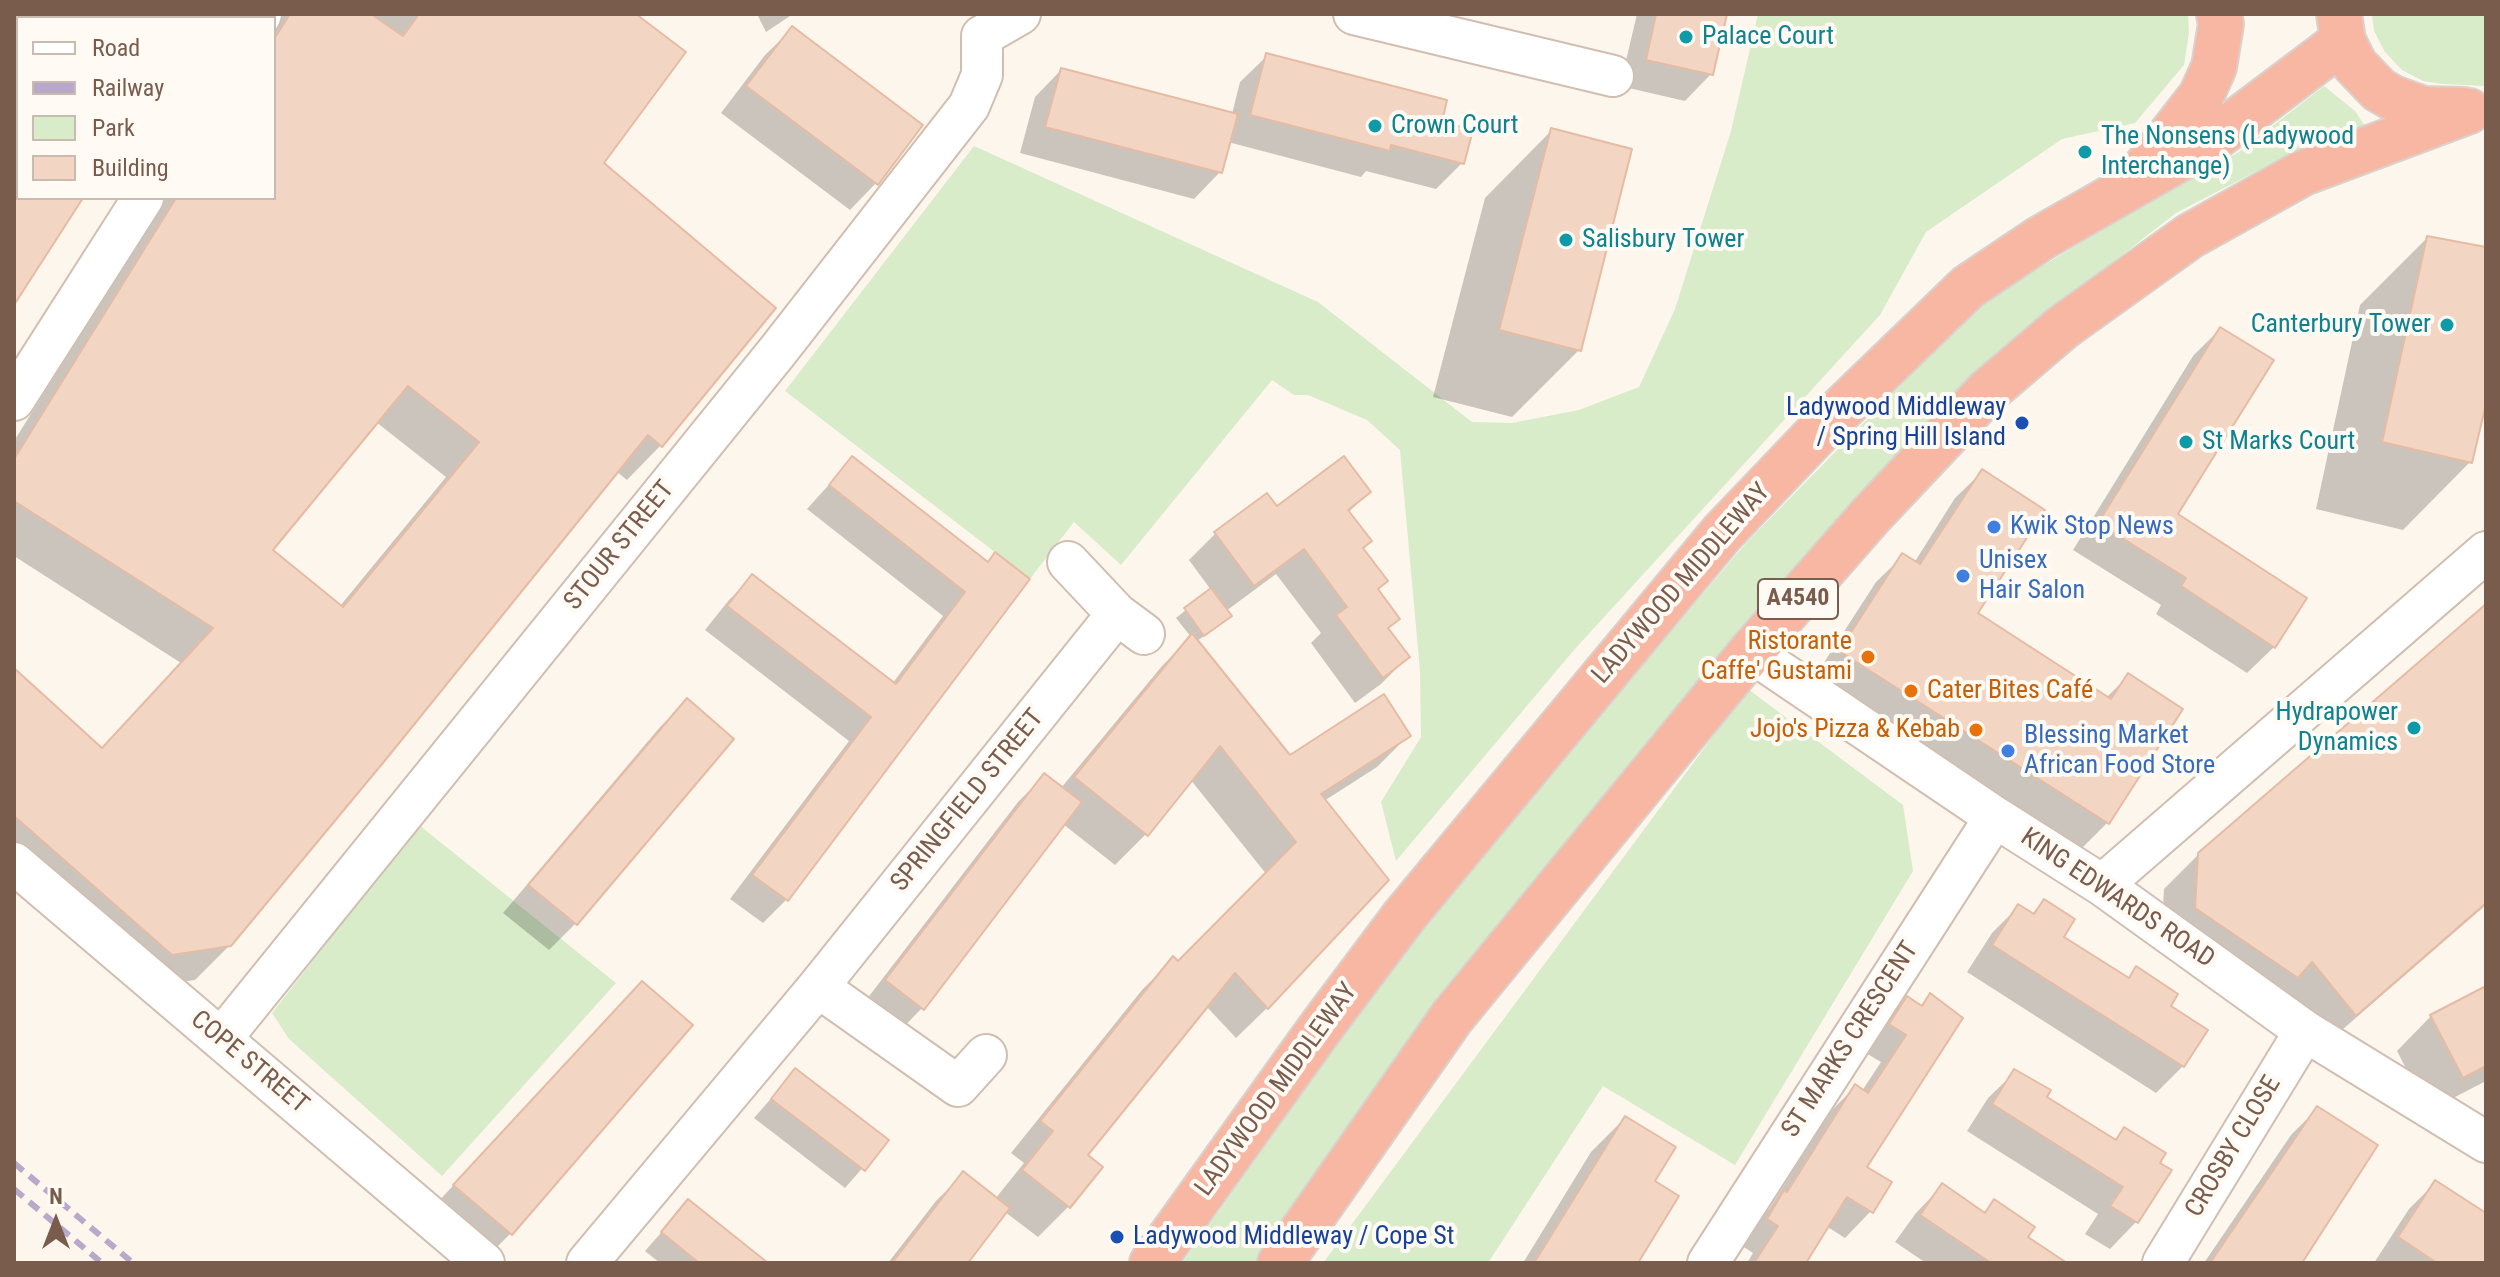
<!DOCTYPE html>
<meta charset="utf-8">
<style>
body{margin:0}
#map{position:relative;width:2500px;height:1277px;overflow:hidden;background:#fdf6ec;font-family:"Roboto Condensed",sans-serif}
canvas{display:block}
.frame{position:absolute;inset:0;border:16px solid #7a5c4d;pointer-events:none}
.legend{position:absolute;left:16px;top:16px;width:260px;height:184px;box-sizing:border-box;background:#fffaf3;border:2px solid #cabbb1;margin:0;padding:10px 14px;list-style:none;font-size:24px;color:#7a5c4d}
.legend li{display:flex;align-items:center;gap:16px;height:40px}
.legend b{width:40px;border:2px solid #cabbb1}
.north{position:absolute;left:16px;top:1181px;width:80px;height:80px;-webkit-text-stroke:6px #fffaf3;paint-order:stroke;rotate:0deg;font-size:22px;font-weight:700;line-height:32px;text-align:center;color:#7a5c4d}
.north::after{content:'';display:block;margin:auto;width:28px;height:36px;background:#7a5c4d;clip-path:polygon(50% 0,100% 100%,50% 72%,0 100%)}
</style>
<div id="map">
<canvas width="2500" height="1277"></canvas>
<div class="frame"></div>
<ul class="legend">
<li><b style="height:10px;background:#fff"></b>Road</li>
<li><b style="height:10px;background:#b9a8c9"></b>Railway</li>
<li><b style="height:22px;background:#d8ecc9"></b>Park</li>
<li><b style="height:22px;background:#f3d5c3"></b>Building</li>
</ul>
<div class="north">N</div>
</div>
<script>
const c = document.querySelector('canvas').getContext('2d');
c.lineJoin = 'round';
function fillPath(path, color) {
  c.fillStyle = color;
  c.fill(path, 'evenodd');
}
function shape(rows) {
  const path = new Path2D();
  for (const r of rows) {
    path.moveTo(r[0], r[1]);
    for (let i = 2; i < r.length; i += 2) path.lineTo(r[i], r[i + 1]);
  }
  return path;
}
function trace(path, color, width, dash) {
  c.strokeStyle = color;
  c.lineWidth = width;
  c.lineCap = dash ? 'butt' : 'round';
  c.setLineDash(dash || []);
  c.stroke(path);
}
function write(font, color, halo, rows, align = 'center') {
  c.font = font + ' "Roboto Condensed",sans-serif';
  c.lineWidth = 8;
  c.setLineDash([]);
  c.textBaseline = 'middle';
  c.strokeStyle = halo;
  c.fillStyle = color;
  for (const [text, x, y, turn = 0] of rows) {
    c.save();
    c.translate(x, y);
    c.rotate((+turn || 0) * Math.PI / 180);
    c.textAlign = isNaN(turn) ? turn : align;
    if (halo) c.strokeText(text, 0, 0);
    c.fillText(text, 0, 0);
    c.restore();
  }
}
fillPath(shape([
 [1758,14,2188,14,2189,32,2184,65,2135,123,2062,139,1926,232,1880,315,1574,650,1396,861,1381,802,1421,737,1420,671,1400,450,1367,420,1308,395,1294,395,1272,380,1121,565,1074,522,1030,579,785,391,974,146,1318,302,1472,422,1512,423,1579,410,1639,387,1675,309,1731,131],
 [2372,14,2486,14,2486,86,2442,84,2423,81,2402,70,2385,52,2374,31],
 [2324,86,2355,111,2365,126,2359,135,2284,157,2176,213,2032,325,1387,1076,1256,1263,1182,1263,1423,924,1746,543,1981,303,2135,210,2239,152],
 [1748,689,1903,805,1913,871,1735,1165,1603,1086,1488,1263,1323,1263],
 [419,825,616,983,442,1176,289,1039,272,1013]
]), '#d8ecc9');
fillPath(shape([
 [14,14,203,14,201,18,18,18,18,198,82,198,14,302],
 [280,14,633,14,601,164,661,445,627,480,616,471,230,945,195,980,138,988,14,880,14,671,101,750,181,663,14,556,14,441,166,198,274,198,274,24],
 [376,422,446,477,340,606,270,550],
 [757,14,793,14,766,32],
 [1637,14,1725,14,1711,74,1685,101,1620,86],
 [792,29,876,183,850,210,721,113,765,55],
 [1267,56,1439,123,1462,163,1436,189,1366,171,1361,177,1228,142,1220,172,1194,199,1020,153,1035,97,1061,70,1232,114,1240,82],
 [1552,130,1579,350,1512,417,1433,397,1485,198],
 [2427,238,2486,249,2486,395,2470,462,2403,530,2316,509,2360,305],
 [2220,329,2175,515,2274,647,2247,673,2156,614,2161,605,2073,550,2193,356],
 [852,459,986,563,995,555,1027,579,786,900,763,923,730,899,849,741,705,630,729,600,752,577,892,684,943,616,807,509],
 [1982,472,1975,614,2106,698,2128,676,2180,710,2107,823,2080,850,1814,678,1876,582,1903,556,1914,563,1955,498],
 [1369,492,1348,513,1377,590,1387,629,1408,657,1381,684,1355,703,1311,643,1321,633,1276,574,1226,611,1221,624,1197,641,1289,758,1408,736,1377,767,1324,801,1267,1008,1236,1038,1206,1006,1085,1155,1069,1206,1038,1237,1005,1212,965,1263,888,1263,936,1201,963,1174,995,1199,1024,1163,1011,1153,1142,990,1173,959,1178,963,1267,875,1190,779,1146,834,1115,865,1063,824,922,1008,896,1035,860,1008,1018,802,1044,776,1061,788,1162,666,1191,637,1176,618,1211,590,1189,560,1215,534,1267,496,1276,509],
 [2486,606,2486,905,2320,1049,2161,943,2164,889,2199,854],
 [687,701,731,739,575,924,549,950,503,913,660,727],
 [2044,901,2061,937,2127,979,2136,969,2168,1006,2206,1030,2183,1066,2156,1093,1967,972,1992,933,2018,907,2031,915],
 [642,984,690,1026,510,1234,481,1263,420,1221],
 [2486,988,2486,1081,2428,1111,2397,1051,2431,1016],
 [1930,996,1864,1168,1871,1211,1845,1238,1826,1226,1802,1263,1747,1263,1753,1253,1742,1246,1758,1220,1770,1208,1829,1113,1855,1087,1862,1091,1881,1062,1864,1052,1881,1025,1907,998,1920,1006],
 [795,1071,886,1141,845,1188,754,1118],
 [2015,1072,2044,1097,2113,1141,2125,1130,2157,1163,2169,1171,2136,1222,2110,1249,2085,1234,2098,1214,1967,1131,1988,1098],
 [2317,1109,2299,1263,2204,1263,2291,1135],
 [1625,1118,1652,1182,1636,1263,1523,1263,1591,1152],
 [2436,1182,2486,1214,2486,1263,2374,1263,2409,1209],
 [1942,1186,1983,1213,1994,1202,2025,1237,2063,1263,1926,1263,1895,1242,1916,1213],
 [689,1201,765,1263,660,1263,645,1251]
]), '#0003');
const building = shape([
 [290,14,371,14,403,36,419,14,636,14,686,52,604,163,776,308,662,447,648,435,387,758,231,946,172,955,14,816,14,668,102,748,213,628,14,501,14,459,176,198,274,198,274,39,290,14],
 [408,386,479,442,343,607,273,550,408,386],
 [1656,14,1727,14,1713,75,1646,60,1656,14],
 [792,26,923,125,878,185,746,86,792,26],
 [1266,53,1447,100,1442,122,1473,130,1464,164,1391,145,1390,151,1250,115,1266,53],
 [1061,68,1238,114,1222,173,1045,127,1061,68],
 [1551,128,1632,149,1581,351,1499,330,1551,128],
 [14,198,83,198,14,305,14,198],
 [2427,236,2486,247,2486,404,2472,463,2382,442,2427,236],
 [2220,327,2274,360,2178,514,2307,598,2275,648,2181,586,2186,578,2098,523,2220,327],
 [852,456,988,562,995,552,1030,579,788,901,752,875,871,717,727,606,752,574,896,684,965,592,829,485,852,456],
 [1344,456,1371,492,1348,510,1372,541,1363,548,1388,581,1378,589,1400,619,1388,628,1410,657,1383,678,1336,615,1347,607,1304,549,1254,586,1214,532,1267,493,1277,506,1344,456],
 [1982,469,2045,510,1978,613,2111,699,2128,673,2183,709,2109,824,1839,651,1902,553,1920,564,1982,469],
 [1211,588,1232,616,1204,636,1184,608,1211,588],
 [2486,604,2486,903,2356,1016,2312,962,2298,978,2195,908,2198,853,2486,604],
 [1192,633,1290,755,1384,694,1411,736,1321,794,1389,880,1268,1009,1235,973,1088,1155,1103,1167,1070,1208,1022,1170,1053,1131,1040,1121,1173,956,1178,961,1296,842,1220,746,1148,836,1074,777,1192,633],
 [687,698,734,739,577,925,528,885,687,698],
 [1044,773,1082,802,924,1010,885,980,1044,773],
 [2044,899,2075,919,2064,937,2129,978,2136,966,2178,994,2171,1006,2208,1030,2184,1067,1992,945,2018,904,2034,914,2044,899],
 [642,981,693,1025,512,1235,453,1185,642,981],
 [2486,986,2486,1066,2463,1078,2430,1015,2486,986],
 [1930,993,1963,1018,1867,1167,1892,1182,1873,1213,1847,1197,1806,1263,1754,1263,1778,1226,1767,1219,1784,1190,1787,1192,1855,1084,1868,1093,1906,1035,1889,1024,1907,996,1922,1006,1930,993],
 [795,1068,889,1140,865,1171,771,1099,795,1068],
 [2014,1069,2051,1090,2047,1097,2116,1140,2124,1127,2166,1153,2160,1163,2172,1170,2138,1223,2110,1206,2123,1187,1992,1104,2014,1069],
 [2317,1106,2378,1145,2302,1263,2210,1263,2317,1106],
 [1625,1116,1676,1147,1655,1181,1679,1196,1638,1263,1534,1263,1625,1116],
 [963,1171,1010,1208,968,1263,892,1263,963,1171],
 [2435,1180,2486,1213,2486,1263,2437,1263,2398,1237,2435,1180],
 [1942,1183,1985,1213,1994,1199,2035,1227,2028,1237,2067,1263,1991,1263,1920,1215,1942,1183],
 [688,1199,768,1263,699,1263,661,1232,688,1199]
]);
fillPath(building, '#f3d5c3');
trace(building, '#e6bba3', 2);
const minor = shape([
 [1354,14,1613,76],
 [259,18,261,14],
 [982,36,1020,14],
 [14,400,143,198],
 [1068,562,1117,614,1144,634],
 [1751,652,1995,817,2102,885,2305,1031,2486,1142],
 [14,863,484,1263],
 [2102,885,2486,552],
 [818,987,958,1086,986,1055],
 [221,1039,777,352,969,106,982,75,982,36],
 [587,1263,818,987,1117,614],
 [1708,1263,1995,817],
 [2163,1263,2305,1031]
]);
const highway = shape([
 [2339,14,2343,41,2355,65,2379,90,2393,98,2423,109,2463,110],
 [2145,168,2201,96,2214,67,2221,24,2219,14],
 [1152,1263,1321,1027,1405,915,1722,533,1827,423,1968,287,2041,238,2209,142,2343,41],
 [1280,1263,1452,1017,1751,652,1872,514,1987,392,2063,327,2190,236,2303,173,2469,111]
]);
trace(minor, '#d1beb0', 44);
trace(highway, '#dad1cd', 48);
trace(minor, '#fff', 40);
trace(highway, '#f7b7a3', 44);
trace(shape([
 [14,1163,133,1263],
 [14,1189,102,1263]
]), '#b9a8c9', 6, [12, 8]);
for (const [x, y, r, color] of [
 [1686,37,8,"#0f9aa8"],
 [1375,126,8,"#0f9aa8"],
 [2085,152,8,"#0f9aa8"],
 [1566,240,8,"#0f9aa8"],
 [2447,325,8,"#0f9aa8"],
 [2022,423,8,"#1a4fb4"],
 [2186,442,8,"#0f9aa8"],
 [1994,527,8,"#3f7fe0"],
 [1963,576,8,"#3f7fe0"],
 [1868,657,8,"#e8710a"],
 [1911,691,8,"#e8710a"],
 [2414,728,8,"#0f9aa8"],
 [1976,730,8,"#e8710a"],
 [2008,751,8,"#3f7fe0"],
 [1117,1237,8,"#1a4fb4"]
]) {
  const dot = new Path2D();
  dot.arc(x, y, r, 0, 2 * Math.PI);
  c.fillStyle = color;
  c.fill(dot);
  trace(dot, '#fffaf3', 3);
}
for (const [x, y, w] of [
 [1798,599,80]
]) {
  const box = new Path2D();
  box.roundRect(x - w / 2, y - 20, w, 40, 6);
  c.fillStyle = '#fffaf3';
  c.fill(box);
  trace(box, '#7a5c4d', 2);
}
write('bold 24px', '#7a5c4d', null, [
 ["A4540",1798,599]
]);
write('26px', '#0d838f', '#fffaf3', [
 ["Palace Court",1702,37],
 ["Crown Court",1391,126],
 ["The Nonsens (Ladywood",2101,137],
 ["Interchange)",2101,167],
 ["Salisbury Tower",1582,240],
 ["Canterbury Tower",2431,325,"right"],
 ["St Marks Court",2202,442],
 ["Hydrapower",2398,713,"right"],
 ["Dynamics",2398,743,"right"]
], 'left');
write('26px', '#164399', '#fffaf3', [
 ["Ladywood Middleway",2006,408],
 ["/ Spring Hill Island",2006,438],
 ["Ladywood Middleway / Cope St",1133,1237,"left"]
], 'right');
write('26px', '#366cbe', '#fffaf3', [
 ["Kwik Stop News",2010,527],
 ["Unisex",1979,561],
 ["Hair Salon",1979,591],
 ["Blessing Market",2024,736],
 ["African Food Store",2024,766]
], 'left');
write('26px', '#7a5c4d', '#fffaf3', [
 ["STOUR STREET",620,546,-51],
 ["LADYWOOD MIDDLEWAY",1682,584,-49],
 ["SPRINGFIELD STREET",968,801,-51],
 ["KING EDWARDS ROAD",2117,899,34],
 ["ST MARKS CRESCENT",1851,1040,-57],
 ["COPE STREET",249,1063,40],
 ["LADYWOOD MIDDLEWAY",1277,1090,-54],
 ["CROSBY CLOSE",2234,1147,-59]
]);
write('26px', '#c56008', '#fffaf3', [
 ["Ristorante",1852,642],
 ["Caffe' Gustami",1852,672],
 ["Cater Bites Café",1927,691,"left"],
 ["Jojo's Pizza & Kebab",1960,730]
], 'right');
</script>
